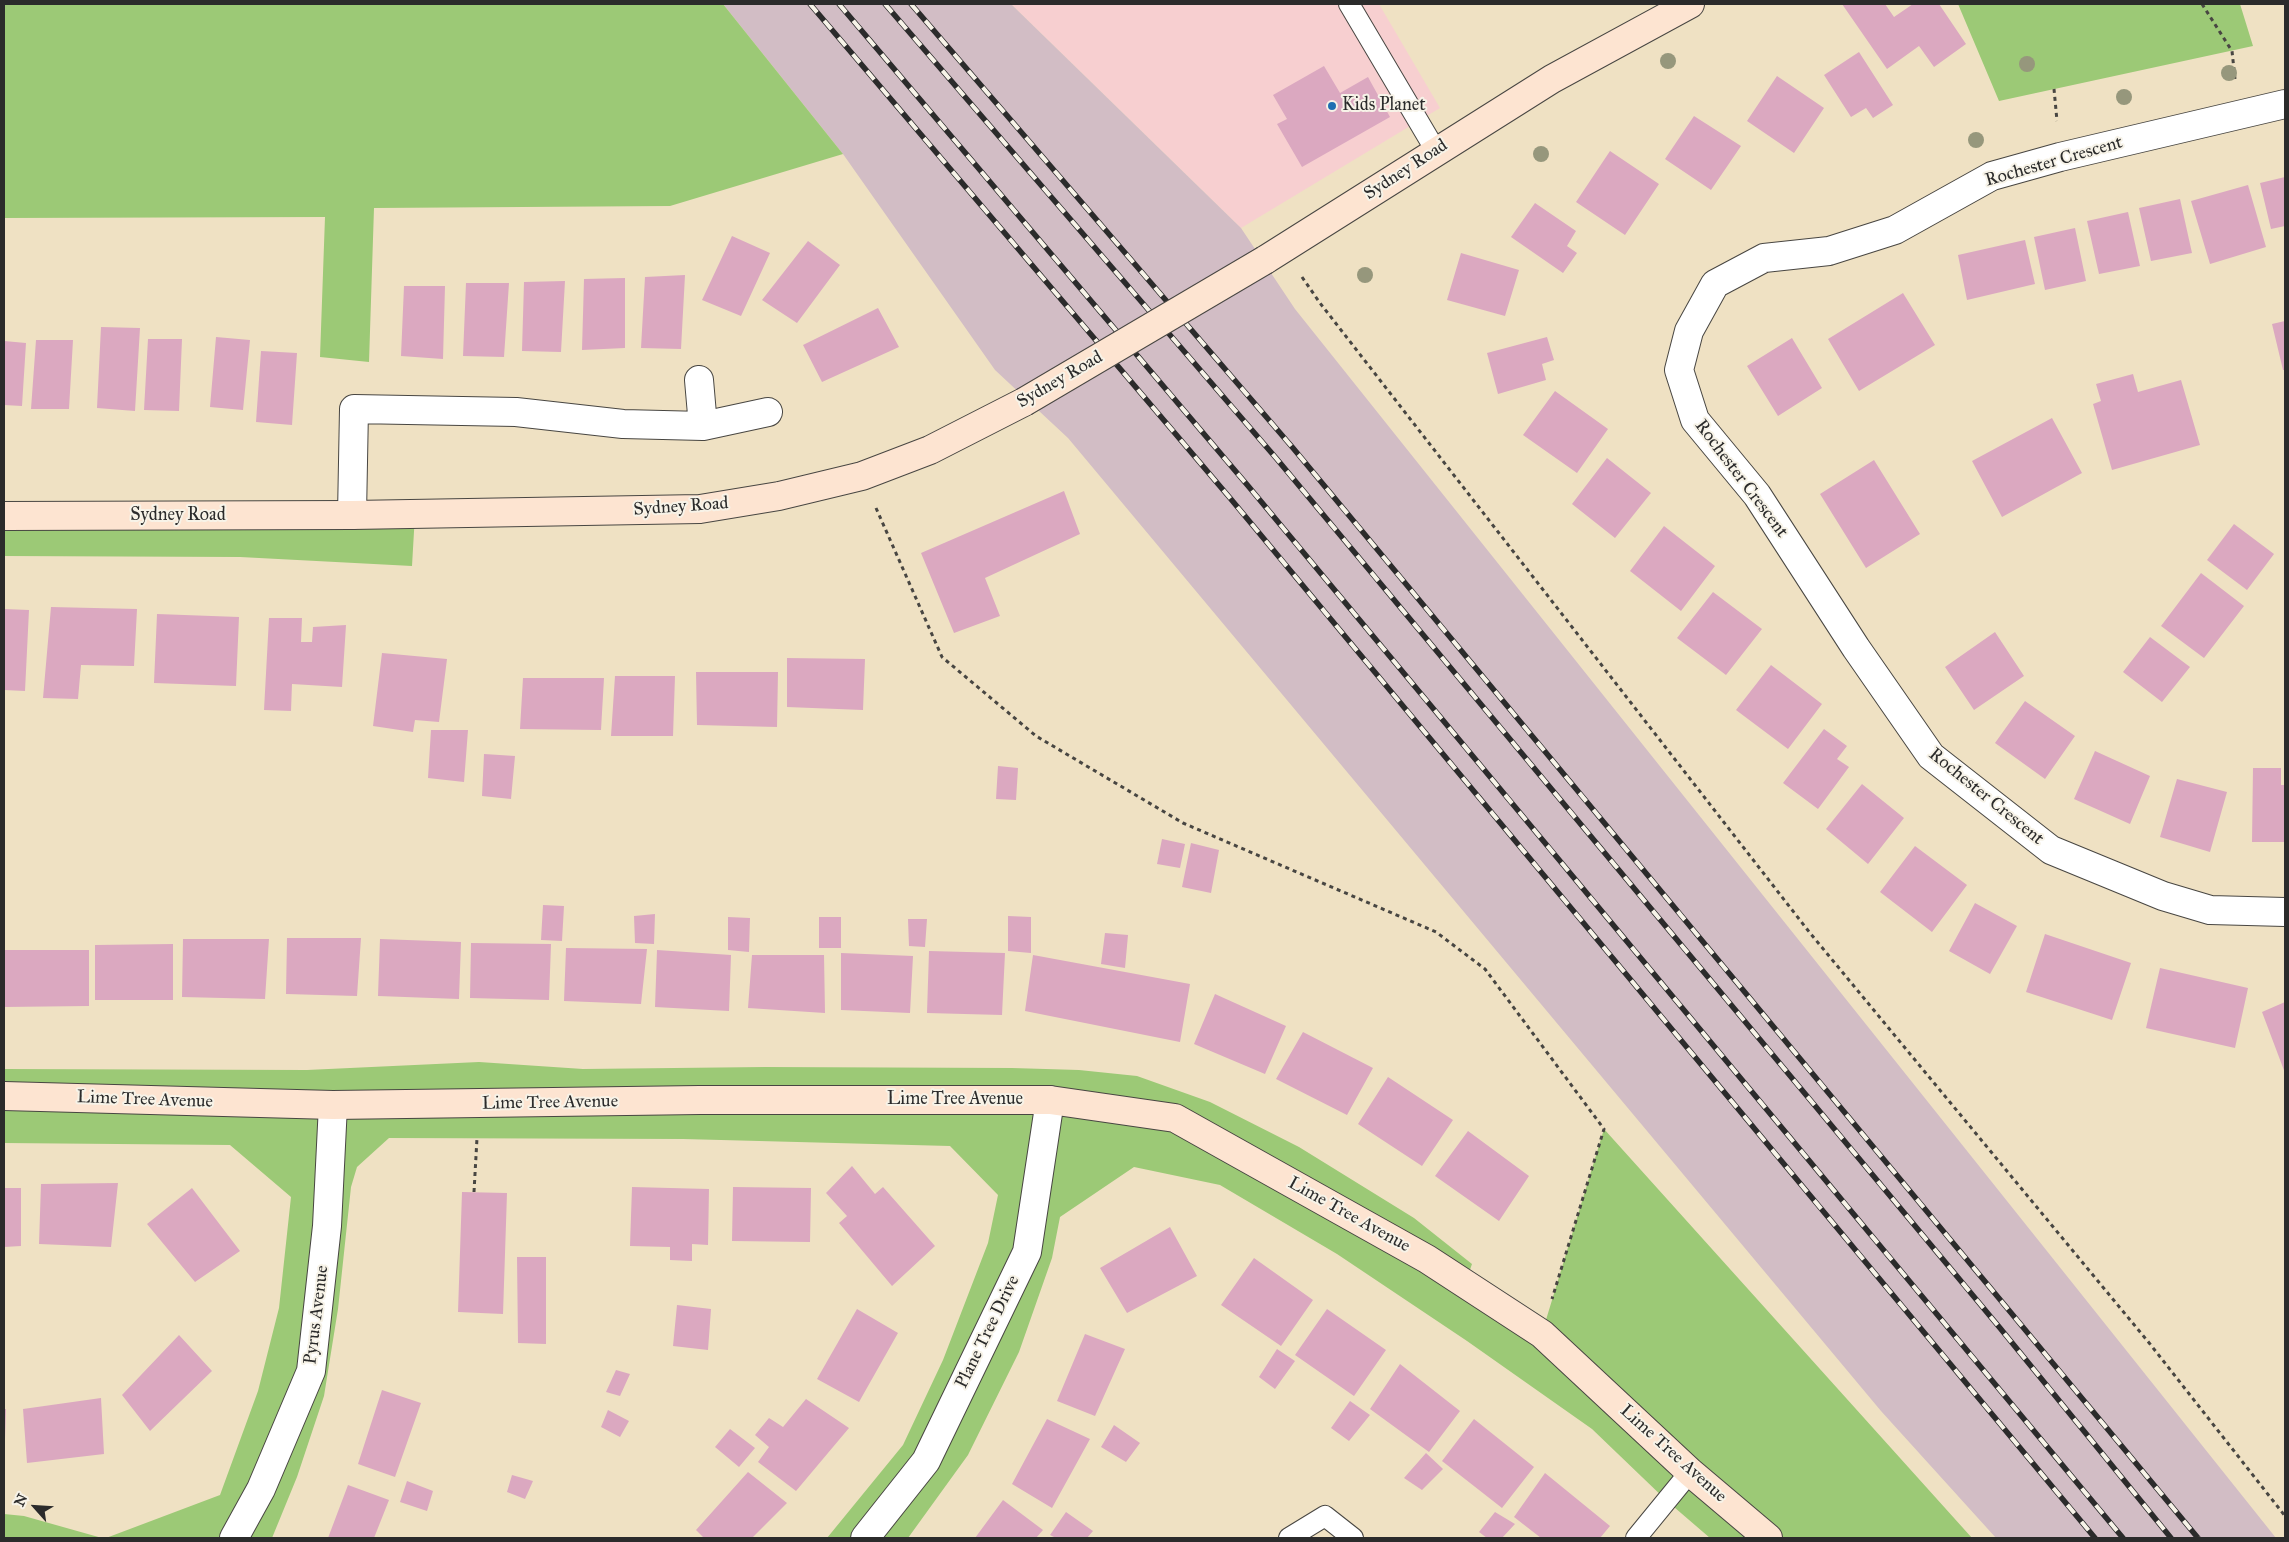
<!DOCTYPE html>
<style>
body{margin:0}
#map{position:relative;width:2289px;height:1542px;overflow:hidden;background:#efe1c3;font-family:"IM FELL Great Primer",serif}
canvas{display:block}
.frame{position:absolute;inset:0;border:5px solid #2b2b2b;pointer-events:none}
.north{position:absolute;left:10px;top:1482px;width:50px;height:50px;-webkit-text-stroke:4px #f7f3e8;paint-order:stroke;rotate:296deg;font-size:14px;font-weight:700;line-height:20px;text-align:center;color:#2b2b2b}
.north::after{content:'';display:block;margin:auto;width:18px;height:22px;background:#2b2b2b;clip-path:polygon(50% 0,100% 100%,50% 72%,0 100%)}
</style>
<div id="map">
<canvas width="2289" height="1542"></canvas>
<div class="frame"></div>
<div class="north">N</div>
</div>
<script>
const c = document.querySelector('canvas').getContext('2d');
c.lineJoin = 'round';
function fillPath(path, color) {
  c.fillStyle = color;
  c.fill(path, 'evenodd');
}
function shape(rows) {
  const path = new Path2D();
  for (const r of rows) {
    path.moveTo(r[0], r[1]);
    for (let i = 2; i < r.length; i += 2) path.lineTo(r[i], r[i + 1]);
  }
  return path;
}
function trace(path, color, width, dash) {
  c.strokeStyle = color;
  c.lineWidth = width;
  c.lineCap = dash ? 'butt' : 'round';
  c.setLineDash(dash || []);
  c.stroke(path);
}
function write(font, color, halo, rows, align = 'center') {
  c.font = font + ' "IM FELL Great Primer",serif';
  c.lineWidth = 4;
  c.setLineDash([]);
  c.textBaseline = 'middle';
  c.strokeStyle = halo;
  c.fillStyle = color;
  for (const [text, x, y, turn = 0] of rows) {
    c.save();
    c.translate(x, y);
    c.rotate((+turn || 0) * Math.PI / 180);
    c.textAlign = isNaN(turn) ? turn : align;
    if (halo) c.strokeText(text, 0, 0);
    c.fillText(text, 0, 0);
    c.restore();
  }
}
fillPath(shape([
 [1011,4,1379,4,1440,108,1241,228]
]), '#f7cfd0');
fillPath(shape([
 [723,4,1011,4,1241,228,1295,309,2276,1538,1996,1538,1881,1411,1068,438,995,370,843,154]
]), '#d2bdc5');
fillPath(shape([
 [4,4,723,4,843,154,670,206,374,208,369,362,320,357,325,217,4,218],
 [1958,4,2240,4,2253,46,1999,101],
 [415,514,412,566,240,557,4,556,4,516],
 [479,1062,583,1069,765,1067,1012,1068,1079,1070,1137,1076,1210,1102,1299,1147,1414,1218,1472,1264,1465,1284,1542,1333,1604,1129,1972,1538,1710,1538,1667,1501,1592,1429,1467,1341,1337,1254,1220,1185,1134,1167,1060,1217,1052,1258,1019,1352,968,1455,908,1538,827,1538,903,1445,943,1360,988,1243,998,1195,950,1146,683,1139,389,1138,357,1167,351,1187,338,1309,324,1396,297,1477,272,1538,106,1538,220,1495,258,1391,279,1308,291,1197,230,1145,4,1143,4,1069,307,1070],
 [4,1514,24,1516,102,1538,4,1538]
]), '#9cc976');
fillPath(shape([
 [1842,4,1885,4,1894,17,1913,4,1939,4,1966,44,1934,67,1919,46,1887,69],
 [1859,52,1893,105,1873,118,1866,108,1851,117,1824,75],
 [1324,66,1340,93,1368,77,1390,117,1302,167,1277,124,1287,119,1273,95],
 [1777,76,1824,108,1794,153,1747,121],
 [1694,116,1741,146,1711,190,1665,159],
 [1610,151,1659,184,1625,235,1576,202],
 [2285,177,2285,226,2271,229,2260,183],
 [2248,185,2266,247,2210,264,2191,201],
 [2180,199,2192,253,2151,261,2139,208],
 [1535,203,1576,231,1567,246,1577,253,1563,273,1511,237],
 [2128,212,2140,266,2099,274,2087,221],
 [2075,228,2086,281,2045,290,2034,237],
 [732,236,770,253,741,316,702,300],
 [2025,240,2035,284,1967,300,1958,255],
 [808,241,840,265,797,323,762,300],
 [1461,253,1519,270,1505,316,1447,300],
 [685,275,681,349,641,348,645,277],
 [625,278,625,348,582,350,584,279],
 [565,281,561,352,522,351,524,282],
 [466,283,509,283,504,357,463,356],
 [404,286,445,286,443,359,401,356],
 [1903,293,1935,345,1859,391,1828,339],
 [878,308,899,347,822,382,803,345],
 [2285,321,2285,370,2283,370,2272,324],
 [101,327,140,328,135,411,97,408],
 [216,337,250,340,243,410,210,407],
 [1547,337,1554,360,1542,364,1546,380,1498,394,1487,353],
 [1792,338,1822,388,1778,416,1747,366],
 [148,339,182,339,179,411,144,410],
 [36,340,73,340,69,409,31,409],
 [4,341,26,343,22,406,4,405],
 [261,351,297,353,292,425,256,422],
 [2133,374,2138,392,2181,380,2200,445,2112,470,2093,404,2101,401,2096,384],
 [1555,391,1608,429,1577,473,1523,435],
 [2052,418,2082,473,2002,517,1972,461],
 [1607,458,1651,493,1615,538,1572,504],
 [1874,460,1920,534,1866,568,1820,494],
 [1064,491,1080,534,985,578,1000,616,954,633,921,553],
 [2234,524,2274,554,2247,590,2207,560],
 [1664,526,1715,566,1681,611,1630,571],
 [2201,573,2244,606,2204,658,2161,626],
 [1713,592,1762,629,1726,675,1677,638],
 [51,607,137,609,134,666,81,665,78,699,43,698],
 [4,609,29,610,25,691,4,690],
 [157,614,239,617,236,686,154,683],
 [269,618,302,618,301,642,312,642,313,627,346,625,342,687,292,684,291,711,264,710],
 [1995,632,2024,676,1974,710,1945,667],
 [2150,637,2190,667,2162,702,2123,672],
 [382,653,447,659,439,722,415,720,413,732,373,726],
 [787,658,865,659,863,710,787,707],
 [1771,665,1822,704,1788,749,1736,710],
 [696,672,778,672,777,727,697,725],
 [615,676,675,676,673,736,611,736],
 [523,678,604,678,601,730,520,729],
 [2025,701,2075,736,2045,779,1995,743],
 [1824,729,1847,746,1837,759,1849,767,1818,809,1783,783],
 [431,730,468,730,464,782,428,778],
 [2095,751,2150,776,2130,824,2074,799],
 [484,754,515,756,511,799,482,796],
 [998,766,1018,768,1016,800,996,799],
 [2253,768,2281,768,2281,785,2285,785,2285,842,2252,842],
 [2177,779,2227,792,2210,852,2160,837],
 [1862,784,1904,818,1868,864,1826,829],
 [1162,839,1185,844,1180,868,1157,864],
 [1191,843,1219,850,1211,893,1182,887],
 [1915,846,1967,885,1932,932,1880,892],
 [1975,903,2017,926,1990,974,1949,951],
 [543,905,564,906,562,941,541,940],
 [655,914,654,944,635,943,634,916],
 [1008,916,1031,917,1031,953,1008,951],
 [728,917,750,918,749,952,728,950],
 [819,917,841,917,841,948,819,948],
 [908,919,927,919,925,947,909,946],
 [1105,933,1128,935,1125,968,1101,964],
 [2045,934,2131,963,2112,1020,2026,992],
 [287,938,361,938,357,996,286,994],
 [183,939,269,939,265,999,182,997],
 [380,939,461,942,459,999,378,996],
 [471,943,551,944,549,1000,470,998],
 [173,944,173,1000,95,1000,95,945],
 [566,948,647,949,641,1004,564,1001],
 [4,950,89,950,89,1006,4,1007],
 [657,950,731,955,729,1011,655,1007],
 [929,951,1005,953,1002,1015,927,1013],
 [841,953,913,956,910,1013,841,1010],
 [752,955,824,955,825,1013,748,1008],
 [1033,955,1190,984,1180,1042,1025,1011],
 [2160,968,2248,988,2235,1048,2146,1028],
 [1215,994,1286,1026,1265,1074,1194,1044],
 [2285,1002,2285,1073,2262,1012],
 [1303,1032,1373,1068,1347,1115,1276,1079],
 [1388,1077,1453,1120,1422,1166,1358,1124],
 [1468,1131,1529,1176,1499,1221,1435,1176],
 [852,1166,875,1194,883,1187,935,1246,892,1286,839,1223,847,1216,826,1193],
 [118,1183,111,1247,39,1244,41,1184],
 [632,1187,709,1189,708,1245,692,1244,692,1261,670,1260,670,1247,630,1246],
 [733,1187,811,1188,810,1242,732,1241],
 [4,1188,21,1188,21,1246,4,1247],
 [192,1188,240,1251,195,1282,147,1224],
 [462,1192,507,1193,503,1314,458,1312],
 [1170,1227,1197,1276,1127,1313,1100,1268],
 [517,1257,546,1257,546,1344,518,1343],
 [1254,1258,1313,1300,1281,1346,1221,1305],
 [677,1305,711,1309,708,1350,673,1346],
 [857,1309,898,1333,859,1402,817,1379],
 [1327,1309,1386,1350,1354,1396,1295,1355],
 [1085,1334,1125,1349,1095,1416,1057,1401],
 [179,1335,212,1371,150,1431,122,1395],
 [1277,1349,1295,1361,1275,1389,1259,1377],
 [1400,1364,1460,1411,1429,1452,1370,1409],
 [616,1370,630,1374,620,1396,606,1392],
 [382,1390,421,1403,395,1477,358,1464],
 [101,1398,104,1454,27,1463,23,1409],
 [806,1399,849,1428,796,1491,758,1462,769,1447,755,1435,769,1418,783,1427],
 [1350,1401,1370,1415,1349,1441,1331,1428],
 [4,1409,6,1409,5,1439,4,1439],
 [608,1410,629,1421,620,1437,601,1427],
 [1047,1419,1090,1439,1052,1508,1012,1484],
 [1474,1419,1534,1467,1502,1508,1442,1461],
 [1114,1425,1140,1443,1126,1462,1101,1447],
 [730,1429,755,1448,739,1467,715,1447],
 [1426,1453,1443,1469,1422,1490,1404,1478],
 [748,1472,787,1503,752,1538,704,1538,696,1530],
 [1545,1473,1610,1526,1600,1538,1541,1538,1514,1517],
 [512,1475,533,1481,525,1499,507,1492],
 [407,1481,433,1491,427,1511,400,1502],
 [348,1485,389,1500,374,1538,328,1538],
 [1003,1500,1043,1530,1036,1538,975,1538],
 [1066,1512,1093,1531,1087,1538,1056,1538,1050,1535],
 [1495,1512,1515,1524,1502,1538,1487,1538,1479,1532]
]), '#dba8c0');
const lane = shape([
 [1349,4,1436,151],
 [1289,1538,1325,1516,1353,1538],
 [1636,1538,1690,1472]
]);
const street = shape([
 [2285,104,2060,157,1992,176,1895,230,1829,251,1764,258,1715,284,1689,331,1679,370,1695,420,1757,495,1856,648,1931,756,2051,850,2163,896,2210,910,2285,912],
 [699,380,703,426],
 [352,515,354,409,516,412,623,424,703,426,768,412],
 [234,1538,261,1489,311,1371,327,1226,333,1105],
 [865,1538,926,1461,1027,1252,1050,1100]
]);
const secondary = shape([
 [1265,260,1552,79,1690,4],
 [4,516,352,515,700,509,779,496,862,476,930,450,1024,402],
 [4,1096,333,1105,700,1100,1050,1100,1175,1118,1427,1259,1542,1334,1690,1472,1768,1538]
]);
trace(lane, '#484642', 22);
trace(street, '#484642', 30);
trace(secondary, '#484642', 30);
trace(shape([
 [2202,4,2232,51,2235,79],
 [2054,89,2057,121],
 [1302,277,1320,303,1810,933,2150,1344,2285,1516],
 [876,508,942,657,1036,736,1183,823,1436,932,1485,969,1604,1129,1552,1299],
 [474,1192,477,1138]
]), '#484642', 3, [4, 4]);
trace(lane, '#fff', 20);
trace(street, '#fff', 28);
trace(secondary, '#fde4d1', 28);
const rail = shape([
 [810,4,1230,498,2095,1538],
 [839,4,1249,487,2123,1538],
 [885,4,1276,458,2000,1328,2171,1538],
 [911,4,1293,448,2198,1538]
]);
trace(rail, '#2b2b2b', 5.5);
trace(rail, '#f7f3e8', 4, [11]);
const secondaryBridge = shape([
 [1024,402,1265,260]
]);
trace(secondaryBridge, '#484642', 30, []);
trace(secondaryBridge, '#fde4d1', 28);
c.fillStyle = '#96977c';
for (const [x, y] of [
 [1668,61],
 [2027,64],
 [2229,73],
 [2124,97],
 [1976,140],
 [1541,154],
 [1365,275]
]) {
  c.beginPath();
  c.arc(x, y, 8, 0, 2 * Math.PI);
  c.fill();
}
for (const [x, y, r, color] of [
 [1332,106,5,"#1f6fb2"]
]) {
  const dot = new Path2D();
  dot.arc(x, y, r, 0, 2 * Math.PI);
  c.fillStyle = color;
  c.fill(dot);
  trace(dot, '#f7f3e8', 2);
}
write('18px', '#2b2b2b', '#f7f3e8', [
 ["Kids Planet",1342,106]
], 'left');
write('18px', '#2b2b2b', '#f7f3e8', [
 ["Rochester Crescent",2054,162,-16],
 ["Sydney Road",1406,170,-33],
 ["Sydney Road",1060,380,-30],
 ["Rochester Crescent",1741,479,53],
 ["Sydney Road",681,507,-4],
 ["Sydney Road",178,516],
 ["Rochester Crescent",1986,797,39],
 ["Lime Tree Avenue",145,1100,2],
 ["Lime Tree Avenue",955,1100],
 ["Lime Tree Avenue",550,1103,-1],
 ["Lime Tree Avenue",1349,1215,29],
 ["Pyrus Avenue",317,1315,-83],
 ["Plane Tree Drive",988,1332,-64],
 ["Lime Tree Avenue",1673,1454,42]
]);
</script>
